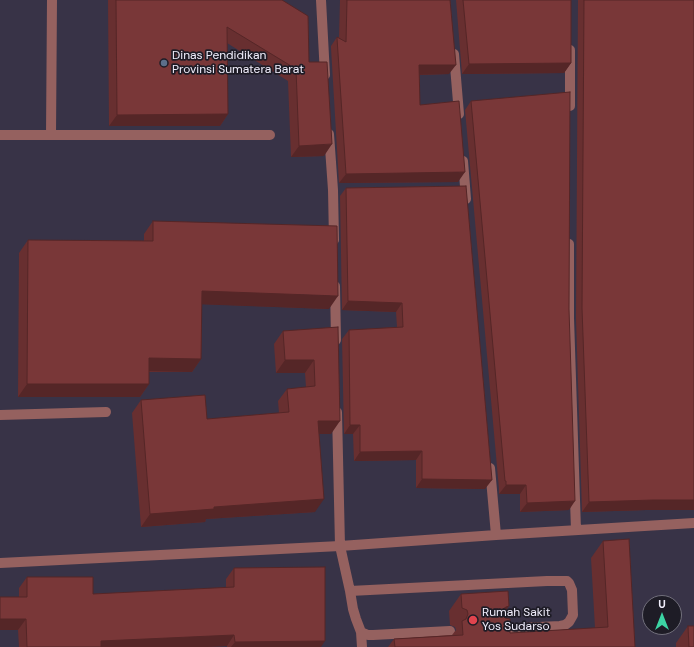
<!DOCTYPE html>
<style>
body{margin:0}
#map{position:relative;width:694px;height:647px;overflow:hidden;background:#383347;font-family:"DM Sans",sans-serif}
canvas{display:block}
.north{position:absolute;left:642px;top:595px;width:40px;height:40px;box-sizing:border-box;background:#1e1c26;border:1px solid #72707c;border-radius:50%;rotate:0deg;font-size:11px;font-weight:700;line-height:16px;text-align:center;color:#f1eefc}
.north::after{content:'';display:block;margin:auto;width:14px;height:18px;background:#3cd4a4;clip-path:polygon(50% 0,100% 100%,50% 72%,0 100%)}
</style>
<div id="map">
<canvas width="694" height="647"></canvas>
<div class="north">U</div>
</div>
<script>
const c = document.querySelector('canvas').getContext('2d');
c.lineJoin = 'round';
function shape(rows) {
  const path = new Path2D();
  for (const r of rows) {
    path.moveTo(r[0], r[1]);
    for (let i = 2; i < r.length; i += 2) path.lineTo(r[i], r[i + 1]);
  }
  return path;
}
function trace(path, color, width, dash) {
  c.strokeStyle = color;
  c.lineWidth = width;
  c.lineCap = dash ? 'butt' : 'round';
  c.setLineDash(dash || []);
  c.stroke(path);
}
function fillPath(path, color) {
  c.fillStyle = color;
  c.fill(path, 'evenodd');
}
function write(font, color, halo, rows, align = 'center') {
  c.font = font + ' "DM Sans",sans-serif';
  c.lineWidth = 3.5;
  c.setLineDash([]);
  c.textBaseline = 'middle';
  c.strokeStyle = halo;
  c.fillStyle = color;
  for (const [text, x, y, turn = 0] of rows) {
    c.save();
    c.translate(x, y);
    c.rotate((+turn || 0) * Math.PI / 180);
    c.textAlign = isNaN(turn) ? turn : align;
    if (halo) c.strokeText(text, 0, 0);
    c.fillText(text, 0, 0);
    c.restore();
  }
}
trace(shape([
 [52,0,51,135,270,135],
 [0,135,51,135],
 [0,415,106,412],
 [340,546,350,591,353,609,356,619,361,632,362,647],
 [350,591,547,581,567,581,569,583,572,590,573,615,569,622,565,625,560,626,497,629],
 [361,632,368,635,373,635,450,631]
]), '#95615f', 10);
trace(shape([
 [321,0,325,75],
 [454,54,459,114],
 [570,106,570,50],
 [329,134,333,190,334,240],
 [463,161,466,199],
 [569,244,569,318,576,530],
 [335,286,336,340],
 [337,412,340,546],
 [490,468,496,535],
 [0,563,340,546,496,535,694,523]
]), '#95615f', 10);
fillPath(shape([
 [108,0,282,0,309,62,324,156,291,157,288,81,227,43,228,114,220,126,109,126],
 [340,0,450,0,449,74,419,75,420,105,458,182,339,183,331,48,331,46,337,37,339,38],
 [456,0,571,0,571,63,564,73,462,74],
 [578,0,694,0,694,510,646,510,582,512,576,318],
 [471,101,569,309,569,510,520,512,520,494,499,494,499,489,465,110],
 [466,186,485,489,416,488,416,460,354,461,353,434,344,434,342,339,349,330,397,327,396,312,342,310,340,196,346,188],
 [153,221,329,309,202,304,201,359,192,372,149,372,149,384,140,397,18,397,19,253,28,240,144,241,144,234],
 [338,327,331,434,319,434,315,512,206,519,205,522,141,527,132,413,141,400,207,419,279,413,278,401,287,389,306,387,305,373,276,373,274,344,283,331],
 [603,541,635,647,388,647,394,639,452,635,456,630,455,627,450,625,449,611,461,594,509,606,503,614,510,633,595,628,591,558],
 [234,568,321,647,227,647,227,646,205,647,19,647,18,630,0,630,0,597,19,597,19,588,27,577,93,594,226,588,226,579],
 [688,626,694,647,676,647,676,643]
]), '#682f30');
fillPath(shape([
 [571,63,564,73,462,74,469,64],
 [419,65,456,65,449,74,412,75],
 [228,114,220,126,109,126,117,115],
 [332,144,324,156,291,157,299,146],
 [465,172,458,182,339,183,346,174],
 [202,291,338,296,329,309,193,304],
 [348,301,402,303,396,312,342,310],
 [149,358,201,359,192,372,140,371],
 [285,360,314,360,305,373,276,373],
 [27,384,149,384,140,397,18,397],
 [318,421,340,421,331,434,309,434],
 [350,425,360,425,353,434,344,434],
 [422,451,416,460,354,461,360,452],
 [422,479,492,480,485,489,416,488],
 [506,485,526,485,520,494,499,494],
 [324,499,315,512,206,519,205,522,141,527,150,514,214,507],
 [653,500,694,500,694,510,646,510,582,512,589,502],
 [575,501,569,510,520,512,527,503],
 [509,606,497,622,503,609,506,607],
 [0,619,26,619,18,630,0,630],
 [234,635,227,646,205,647,97,647,101,641],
 [325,641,321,647,231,647,235,642]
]), '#552627');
const building = shape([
 [116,0,282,0,308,16,309,62,327,62,332,144,299,146,296,69,227,27,228,114,117,115,116,0],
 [347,0,450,0,456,65,419,65,420,105,459,101,465,172,346,174,337,38,337,37,346,42,347,0],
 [463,0,571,0,571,63,469,64,463,0],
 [584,0,694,0,694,500,653,500,589,502,582,308,584,0],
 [570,92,569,309,575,501,527,503,526,485,506,485,506,481,505,481,471,101,570,92],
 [466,186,492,480,422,479,422,451,360,452,360,425,350,425,349,330,403,327,402,303,348,301,346,188,466,186],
 [153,221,337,226,338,296,202,291,201,359,149,358,149,384,27,384,28,240,153,241,153,221],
 [338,327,340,421,318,421,324,499,214,507,214,509,150,514,141,400,205,395,207,419,289,412,287,389,315,386,314,360,285,360,283,331,338,327],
 [629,539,635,647,395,647,394,639,463,635,462,621,466,619,468,614,467,610,462,608,461,594,508,591,509,606,506,607,503,609,502,613,505,618,510,619,510,633,608,627,603,541,629,539],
 [325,567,325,641,235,642,234,635,101,641,101,647,27,647,26,619,0,619,0,597,27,597,27,577,93,577,93,594,234,587,234,568,325,567],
 [688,626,694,626,694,647,689,647,688,626]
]);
fillPath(building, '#793738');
trace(building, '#552627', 1);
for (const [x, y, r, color] of [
 [164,63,4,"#5c6f8a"],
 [473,620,5,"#e0444e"]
]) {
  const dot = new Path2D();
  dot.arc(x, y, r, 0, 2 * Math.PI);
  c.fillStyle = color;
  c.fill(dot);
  trace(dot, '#1e1c26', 1.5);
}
write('12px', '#f1eefc', '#1e1c26', [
 ["Dinas Pendidikan",172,56],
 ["Provinsi Sumatera Barat",172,70],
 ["Rumah Sakit",482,613],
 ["Yos Sudarso",482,627]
], 'left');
</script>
